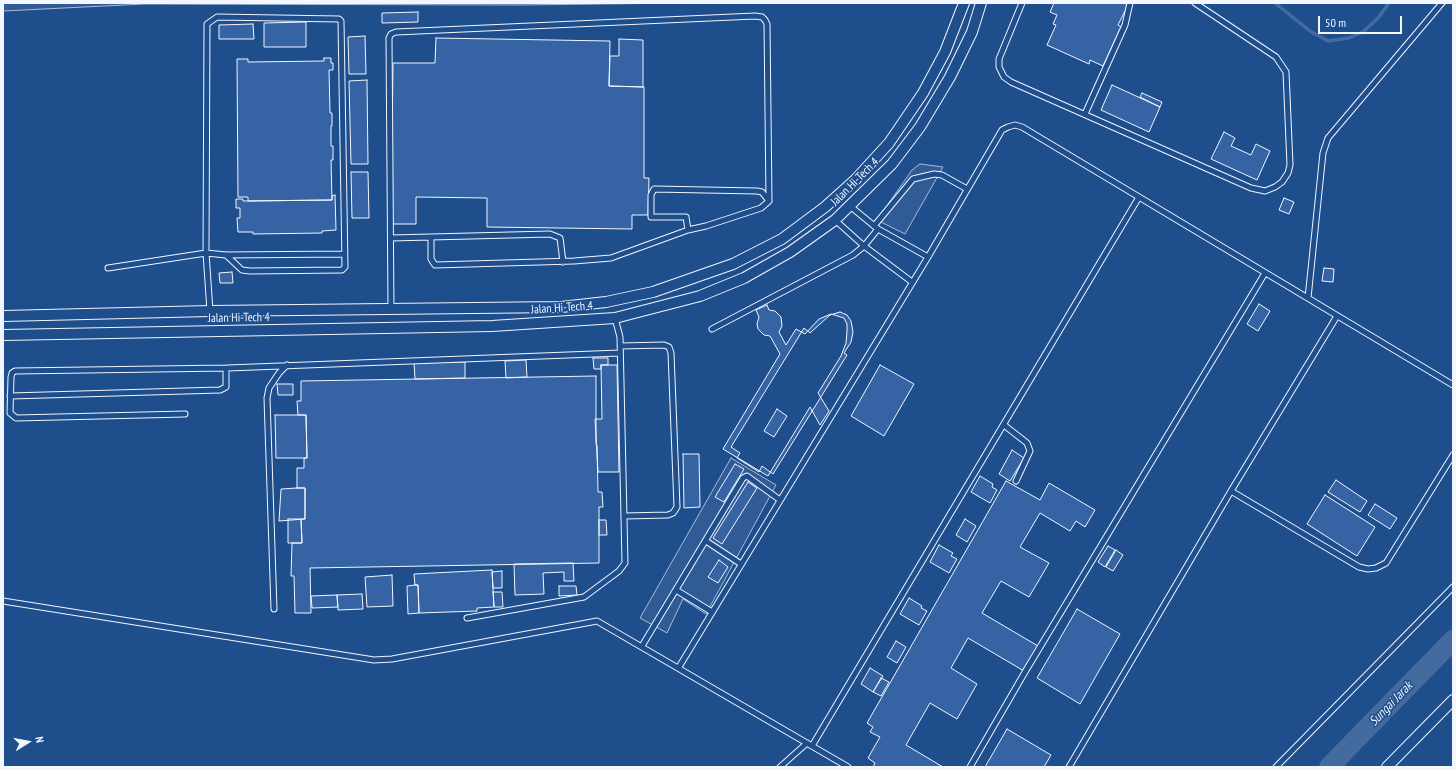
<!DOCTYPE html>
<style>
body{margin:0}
#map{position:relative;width:1456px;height:770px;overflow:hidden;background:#1f4e8c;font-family:"PT Sans Narrow",sans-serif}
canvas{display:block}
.frame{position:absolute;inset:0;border:4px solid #f2f6ff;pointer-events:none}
.north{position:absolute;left:8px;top:722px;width:40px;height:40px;-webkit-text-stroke:3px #1f4e8c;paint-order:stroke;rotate:79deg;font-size:11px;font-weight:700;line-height:16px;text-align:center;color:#f2f6ff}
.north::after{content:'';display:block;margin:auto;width:14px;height:18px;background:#f2f6ff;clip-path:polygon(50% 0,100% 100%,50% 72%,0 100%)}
.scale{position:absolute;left:1318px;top:16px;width:84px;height:18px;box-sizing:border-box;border:2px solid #f2f6ff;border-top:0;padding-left:5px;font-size:12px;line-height:14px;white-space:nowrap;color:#f2f6ff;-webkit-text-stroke:3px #1f4e8c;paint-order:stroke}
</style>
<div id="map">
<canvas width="1456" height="770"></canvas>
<div class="frame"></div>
<div class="north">N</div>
<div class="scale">50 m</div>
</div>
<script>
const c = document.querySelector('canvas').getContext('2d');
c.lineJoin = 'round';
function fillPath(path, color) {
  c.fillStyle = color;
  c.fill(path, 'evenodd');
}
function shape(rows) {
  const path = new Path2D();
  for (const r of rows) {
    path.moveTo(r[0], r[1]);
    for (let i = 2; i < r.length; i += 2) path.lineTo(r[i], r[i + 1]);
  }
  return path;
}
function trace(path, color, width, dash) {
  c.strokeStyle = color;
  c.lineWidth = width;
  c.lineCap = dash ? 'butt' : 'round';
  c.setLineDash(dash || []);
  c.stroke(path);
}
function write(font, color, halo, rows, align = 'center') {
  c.font = font + ' "PT Sans Narrow",sans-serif';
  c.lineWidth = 3;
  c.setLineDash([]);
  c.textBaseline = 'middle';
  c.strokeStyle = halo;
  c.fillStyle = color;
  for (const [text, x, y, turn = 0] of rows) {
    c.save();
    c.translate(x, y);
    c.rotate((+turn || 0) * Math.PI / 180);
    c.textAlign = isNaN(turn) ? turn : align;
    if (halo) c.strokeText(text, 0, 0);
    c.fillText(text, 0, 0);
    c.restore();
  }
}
const built = shape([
 [3,3,682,3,520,5,145,4,3,11,3,3],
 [920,164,943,167,905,234,877,220,912,170,920,164],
 [731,458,776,485,706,614,683,599,667,633,640,618,731,458]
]);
fillPath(built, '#305b95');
trace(built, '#a8bbd7', 1);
trace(shape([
 [1275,3,1310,31,1328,41,1349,38,1363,32,1379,17,1389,3]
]), '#446ba0', 3.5);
trace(shape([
 [1329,767,1453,640]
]), '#446ba0', 20);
const building = shape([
 [1054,3,1124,3,1128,5,1118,25,1121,27,1103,66,1090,60,1089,64,1047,45,1056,25,1053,24,1057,15,1050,12,1054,3],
 [418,12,418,22,382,23,382,13,418,12],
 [306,22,306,47,264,47,264,23,306,22],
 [253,24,254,39,219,39,219,25,253,24],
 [365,36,366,74,349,74,348,37,365,36],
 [436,38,610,41,609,86,644,87,644,178,649,178,648,215,632,215,632,229,487,227,487,198,416,197,416,224,391,224,393,63,435,63,436,38],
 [619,39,643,40,643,87,609,86,610,56,619,56,619,39],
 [324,58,331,58,331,63,333,63,333,70,329,70,330,113,332,113,332,126,331,126,331,146,333,146,333,160,331,160,332,200,248,201,248,197,238,197,237,59,248,59,248,62,324,61,324,58],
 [367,80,368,164,351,164,349,81,367,80],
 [1112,85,1160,107,1149,132,1101,110,1112,85],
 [1142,93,1162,102,1160,107,1140,97,1142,93],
 [1224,132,1235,138,1231,146,1251,155,1256,144,1270,151,1257,180,1211,159,1224,132],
 [351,172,368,172,369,218,352,218,351,172],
 [335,195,336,230,322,231,322,233,253,234,253,232,238,232,237,218,240,218,240,208,236,208,236,199,243,199,243,201,332,200,332,196,335,195],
 [1284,198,1294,202,1289,214,1279,210,1284,198],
 [1324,268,1334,269,1333,282,1322,281,1324,268],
 [232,272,233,283,220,283,219,273,232,272],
 [1259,304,1270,311,1258,331,1247,324,1259,304],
 [767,305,769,310,775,311,781,317,782,326,779,332,786,345,796,329,805,334,819,319,831,314,844,318,847,324,847,331,846,343,841,356,818,393,829,411,820,425,810,407,768,476,723,449,780,354,770,336,764,335,758,329,757,324,759,317,756,310,767,305],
 [840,312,847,315,851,321,853,332,851,342,844,353,847,355,773,474,762,466,759,472,737,458,740,453,731,447,804,328,810,333,830,315,840,312],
 [777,409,787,416,774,437,764,431,777,409],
 [593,358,608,358,608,365,601,365,601,369,594,369,593,358],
 [526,360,527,377,506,378,505,361,526,360],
 [465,362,465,378,415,379,414,363,465,362],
 [601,365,617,365,619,472,598,472,595,419,602,419,601,365],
 [880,365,914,384,884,436,851,416,880,365],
 [596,376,596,444,597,445,598,492,602,492,603,507,599,507,599,563,310,568,311,613,295,613,294,576,291,576,292,543,302,543,301,519,305,519,305,488,297,488,297,468,304,468,304,458,307,458,306,415,298,415,297,401,301,401,301,381,596,376],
 [277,384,293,384,293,395,278,395,277,384],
 [275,415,306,415,307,458,276,458,275,415],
 [1012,450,1024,458,1010,481,999,474,1012,450],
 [683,454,699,454,700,507,684,508,683,454],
 [735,464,744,469,724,502,715,497,735,464],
 [980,476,993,484,992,487,997,490,990,503,971,492,980,476],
 [1336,480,1367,501,1360,512,1328,492,1336,480],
 [1006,481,1040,500,1049,483,1095,510,1085,527,1076,521,1070,531,1040,513,1020,547,1049,563,1029,597,1001,581,982,613,1038,646,1024,671,968,638,951,668,977,684,957,719,930,703,906,745,943,767,873,767,875,763,868,758,880,737,870,732,873,727,867,723,1006,481],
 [748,482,757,488,722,544,713,538,748,482],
 [297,488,305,488,305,519,279,521,281,489,297,488],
 [1325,495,1375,527,1357,556,1307,524,1325,495],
 [1375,504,1397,518,1390,529,1368,515,1375,504],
 [288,519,301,519,302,543,288,543,288,519],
 [965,519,976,526,967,542,956,535,965,519],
 [599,520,606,520,607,535,599,535,599,520],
 [939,545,953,553,951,556,957,559,949,573,930,562,939,545],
 [1108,546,1115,550,1105,567,1098,562,1108,546],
 [1116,550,1123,555,1113,571,1106,567,1116,550],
 [719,560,728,567,718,583,708,577,719,560],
 [573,563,574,581,564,581,564,572,543,573,544,594,515,595,514,564,573,563],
 [492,570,494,607,477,608,477,611,419,613,418,585,415,585,414,574,492,570],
 [502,571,502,588,493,588,492,572,502,571],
 [392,575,393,606,367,607,365,577,392,575],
 [415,585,418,585,419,613,408,614,407,586,415,585],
 [559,586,576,586,577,595,559,596,559,586],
 [493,592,502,592,503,607,494,607,493,592],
 [362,594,363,609,338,610,337,595,362,594],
 [337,595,338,607,312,608,311,596,337,595],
 [909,598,922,606,921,608,927,611,919,625,900,614,909,598],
 [1077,609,1120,634,1080,704,1037,678,1077,609],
 [896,641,906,647,897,663,887,657,896,641],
 [870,668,883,676,873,692,861,684,870,668],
 [881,678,889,682,881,696,873,692,881,678],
 [1007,729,1051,755,1044,767,985,767,1007,729]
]);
fillPath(building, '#3563a3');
trace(building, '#f2f6ff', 1);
const service = shape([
 [1022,3,999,59,999,67,1004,77,1011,82,1251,188,1265,191,1275,187,1282,182,1288,173,1290,165,1286,72,1276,57,1195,3],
 [1085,114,1125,25,1130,3],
 [850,206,878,229,928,257],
 [835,220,864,246,912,282],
 [874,226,913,179,934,174,942,175,967,189],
 [688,230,686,217,651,217,651,195,654,189,757,191,762,192,769,201],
 [391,238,550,234,560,238,563,262],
 [108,268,206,253,226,255,344,254],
 [1308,298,1323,153,1328,138,1442,3],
 [391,310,389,38,391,34,396,32,755,16,762,17,765,20,767,24,769,201,761,208,706,226,688,230,611,258,574,261,435,265,431,259,431,237],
 [210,311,206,253,207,24,217,17,339,19,341,21,345,267,342,270,250,271,242,270,226,255],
 [712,329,853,255,864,246,878,229],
 [620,346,664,345,669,347,671,353,677,507,673,513,668,515,624,516],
 [10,396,220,390,226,387,226,368],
 [185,414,16,418,10,413,11,377,12,373,15,371,228,368,620,353],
 [1004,425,1027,443,1030,451,1016,481],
 [1231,491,1359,567,1368,569,1376,568,1386,563,1453,455],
 [706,541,741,564],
 [676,590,712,612],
 [3,601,374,660,392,659,597,621,848,767],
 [274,609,267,398,269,388,279,373,287,365],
 [467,618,584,597,619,571,625,563,620,337,615,318],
 [642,646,743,478,747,476,780,500],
 [679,667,928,257,1002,130,1008,127,1015,125,1022,127,1453,385],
 [812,746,1139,197],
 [780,767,807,743],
 [970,767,1025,672,1265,273],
 [1069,767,1231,491,1337,316],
 [1276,767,1453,587]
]);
const minor = shape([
 [3,316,210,311,561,307,606,302,653,292,733,264,782,239,825,207,855,180,889,143,923,93,945,52,964,3],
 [3,335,492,326,615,318,700,296,744,278,790,252,835,220,892,164,920,127,950,77,972,32,981,3],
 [1387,767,1453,700]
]);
trace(service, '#f2f6ff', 7);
trace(minor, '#f2f6ff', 12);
trace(service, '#1f4e8c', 5);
trace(minor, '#1f4e8c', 10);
write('12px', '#f2f6ff', '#1f4e8c', [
 ["Jalan Hi-Tech 4",855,182,-45],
 ["Jalan Hi-Tech 4",562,308,-4],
 ["Jalan Hi-Tech 4",239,318,-1]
]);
write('italic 13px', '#f2f6ff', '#1f4e8c', [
 ["Sungai Jarak",1391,704,-46]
]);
</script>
